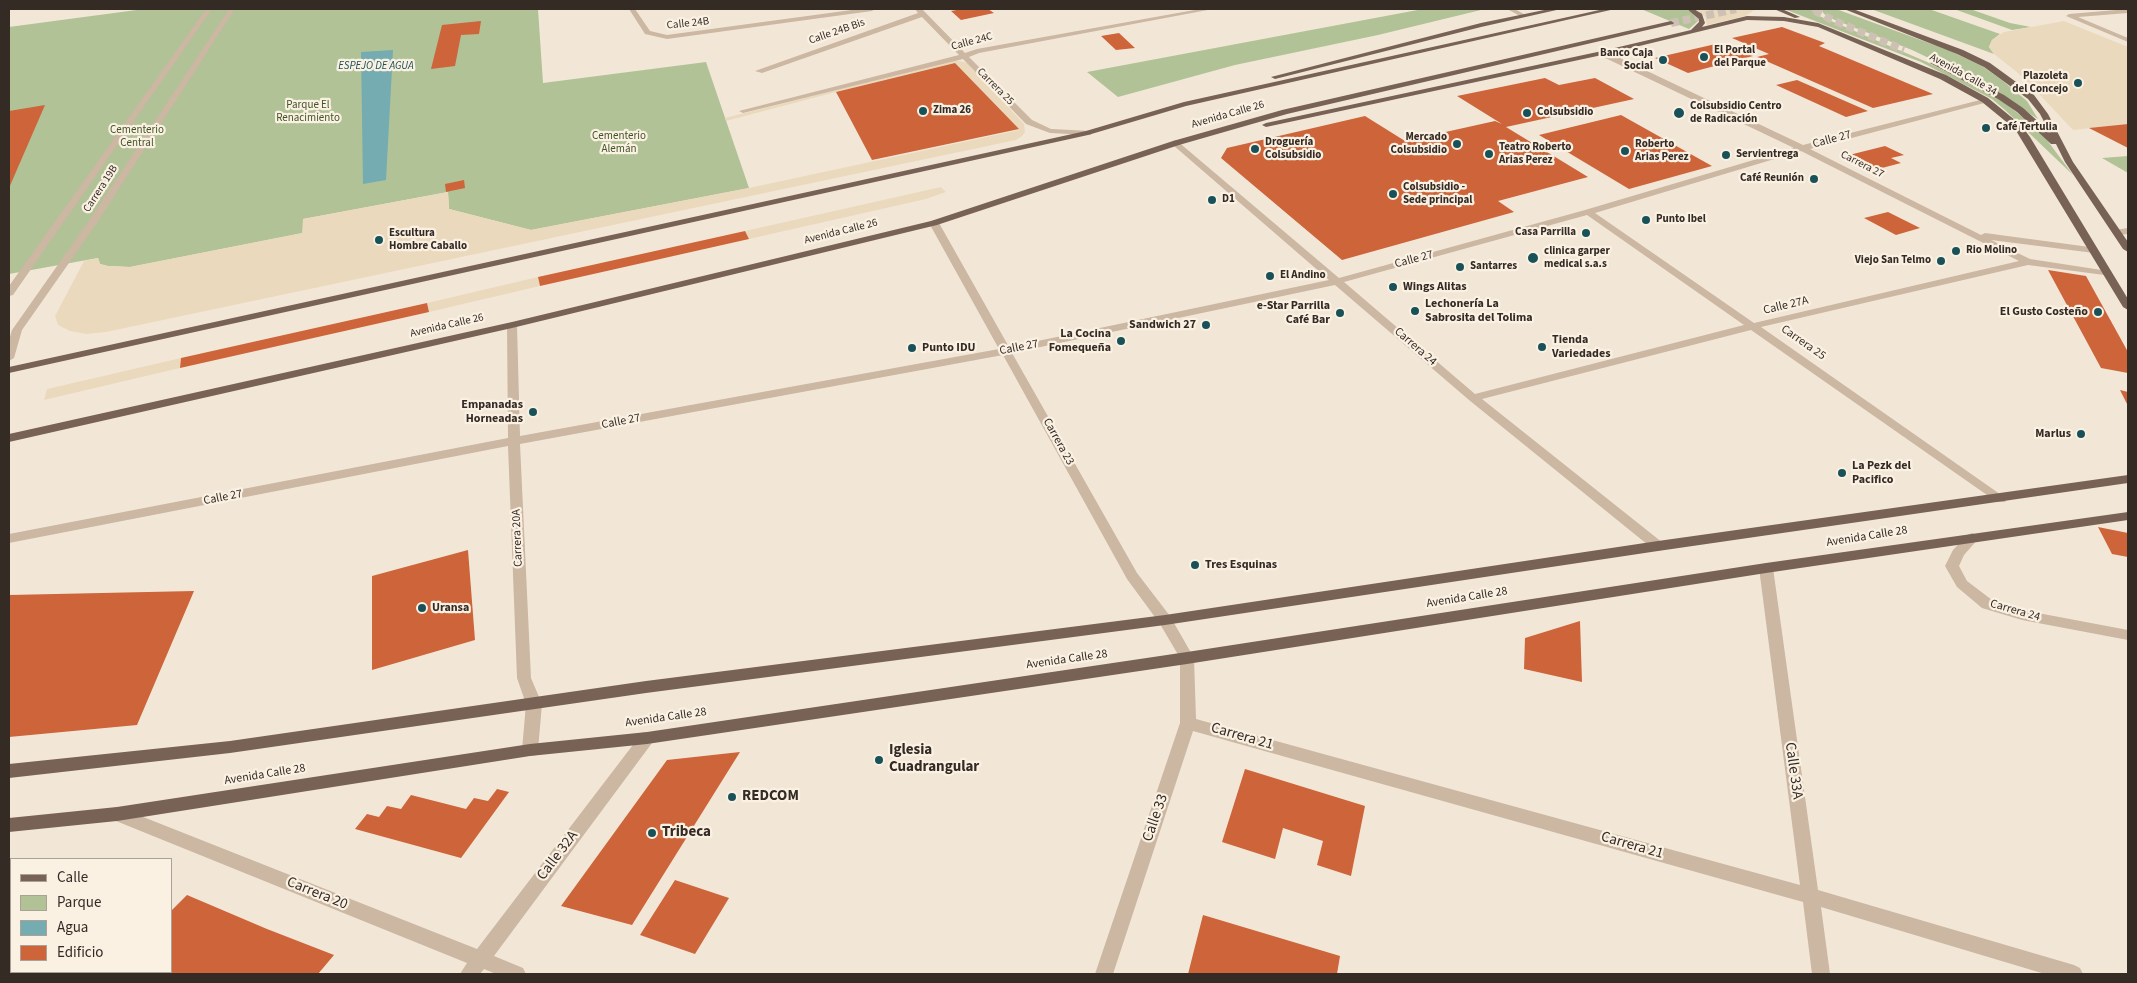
<!DOCTYPE html>
<meta charset="utf-8">
<style>
body{margin:0}
#map{position:relative;width:2137px;height:983px;overflow:hidden;background:#f2e7d7;font-family:"Source Sans 3",sans-serif}
canvas{display:block}
.frame{position:absolute;inset:0;border:10px solid #352b25;pointer-events:none}
.legend{position:absolute;left:10px;top:858px;width:162px;height:115px;box-sizing:border-box;background:#faf1e3;border:1px solid #aba297;margin:0;padding:6px 9px;list-style:none;font-size:15px;color:#352b25}
.legend li{display:flex;align-items:center;gap:10px;height:25px}
.legend b{width:25px;border:1px solid #aba297}
</style>
<div id="map">
<canvas width="2137" height="983"></canvas>
<div class="frame"></div>
<ul class="legend">
<li><b style="height:6px;background:#786255"></b>Calle</li>
<li><b style="height:14px;background:#b1c296"></b>Parque</li>
<li><b style="height:14px;background:#74acb1"></b>Agua</li>
<li><b style="height:14px;background:#cd643a"></b>Edificio</li>
</ul>
</div>
<script>
const c = document.querySelector('canvas').getContext('2d');
c.lineJoin = 'round';
function fillPath(path, color) {
  c.fillStyle = color;
  c.fill(path, 'evenodd');
}
function shape(rows) {
  const path = new Path2D();
  for (const r of rows) {
    path.moveTo(r[0], r[1]);
    for (let i = 2; i < r.length; i += 2) path.lineTo(r[i], r[i + 1]);
  }
  return path;
}
function trace(path, color, width, dash) {
  c.strokeStyle = color;
  c.lineWidth = width;
  c.lineCap = dash ? 'butt' : 'round';
  c.setLineDash(dash || []);
  c.stroke(path);
}
function write(font, color, halo, rows, align = 'center') {
  c.font = font + ' "Source Sans 3",sans-serif';
  c.lineWidth = 4.5;
  c.setLineDash([]);
  c.textBaseline = 'middle';
  c.strokeStyle = halo;
  c.fillStyle = color;
  for (const [text, x, y, turn = 0] of rows) {
    c.save();
    c.translate(x, y);
    c.rotate((+turn || 0) * Math.PI / 180);
    c.textAlign = isNaN(turn) ? turn : align;
    if (halo) c.strokeText(text, 0, 0);
    c.fillText(text, 0, 0);
    c.restore();
  }
}
fillPath(shape([
 [144,9,538,9,543,83,706,62,749,188,531,230,449,209,448,192,303,219,303,233,130,267,108,266,100,264,98,258,9,274,9,27],
 [1423,9,1485,9,1378,35,1235,65,1118,97,1087,72],
 [1641,9,1686,9,1695,14,1698,21,1689,29],
 [1784,9,1811,9,1817,15,1927,62,2000,99,2041,132,2073,175,2005,110,1992,99,1921,62],
 [1821,9,1836,9,1948,50,1982,66,2003,81,2027,101,2038,119,1987,86,1912,50,1835,20,1824,14],
 [1871,9,1929,9,2000,34,1992,40,1989,47,1994,54],
 [1954,9,1970,9,2010,23,2031,27,2012,30],
 [2128,156,2128,173,2102,158]
]), '#b1c296');
fillPath(shape([
 [1695,9,1756,9,1745,16,1707,25,1705,17],
 [2064,21,2128,47,2128,124,2073,130,2039,94,2018,73,1994,54,1989,47,1992,40,2004,32],
 [955,60,967,63,1024,124,1025,132,1022,136,1016,140,106,332,86,334,70,331,58,325,55,316,84,261,98,258,100,264,108,266,130,267,302,233,303,219,448,192,449,209,531,230,749,188,1019,130,955,63,836,92,726,121,725,118],
 [941,187,946,192,926,199,749,239,745,231],
 [538,277,540,286,429,312,427,303],
 [181,358,180,368,44,400,47,389]
]), '#ebd9bd');
fillPath(shape([
 [393,50,386,180,363,184,361,52]
]), '#74acb1');
fillPath(shape([
 [962,9,988,9,994,13,961,20,951,11],
 [481,21,479,34,461,35,455,66,431,69,442,25],
 [1782,27,1825,43,1819,46,1933,94,1873,108,1757,57,1769,54,1732,38],
 [1119,33,1135,48,1116,50,1101,36],
 [1720,43,1753,56,1688,73,1655,58],
 [955,63,1019,129,872,160,836,92],
 [1545,78,1559,85,1595,78,1634,99,1506,127,1588,177,1498,201,1514,212,1342,260,1221,158,1227,148,1365,116,1405,141,1495,121,1502,124,1457,96],
 [1797,80,1868,111,1846,117,1776,85],
 [45,105,9,188,9,111],
 [1621,115,1712,166,1629,189,1539,135],
 [2128,124,2128,148,2089,128],
 [1885,146,1904,155,1891,158,1901,163,1878,169,1849,155],
 [464,180,465,188,446,192,445,184],
 [1888,212,1920,228,1896,235,1864,218],
 [745,231,749,239,540,286,538,277],
 [2048,270,2086,276,2128,352,2128,373,2101,368],
 [427,303,429,312,180,368,181,358],
 [2120,390,2128,392,2128,406],
 [2098,527,2128,533,2128,557,2112,554],
 [468,550,475,640,372,670,372,576],
 [194,591,137,725,9,737,9,595],
 [1580,621,1582,682,1524,669,1525,638],
 [740,752,632,925,561,906,667,760],
 [1245,769,1365,806,1351,876,1317,865,1323,841,1283,828,1275,859,1222,842],
 [497,789,509,792,461,858,355,829,367,814,379,817,387,806,401,809,411,795,466,809,474,798,488,801],
 [675,880,729,898,695,954,640,935],
 [187,895,267,929,334,955,318,974,106,974,109,972,171,972,171,911],
 [1203,915,1340,956,1337,974,1188,974]
]), '#cd643a');
trace(shape([
 [1816,9,1817,12,1830,19,1904,50],
 [1671,23,1736,9]
]), '#ccc1b3', 8, [8, 4]);
fillPath(shape([
 [206,9,212,9,13,295,9,296,9,286,206,9],
 [229,9,235,9,97,223,22,330,14,358,9,361,9,340,12,330,88,222,229,9],
 [629,9,635,9,650,31,667,35,859,9,875,9,872,11,667,39,645,34,629,9],
 [915,9,922,9,965,53,977,49,1200,9,1213,9,979,53,969,57,1032,120,1051,129,1091,131,1091,135,1088,135,1050,133,1026,124,963,59,743,113,739,111,959,55,922,17,762,73,755,71,918,13,915,9],
 [1507,9,1515,9,1527,16,1522,17,1507,9],
 [2128,9,2128,13,2078,17,2128,38,2128,42,2066,16,2069,14,2128,9],
 [1599,51,1605,51,1803,145,1988,98,1988,102,1810,149,1981,235,1985,233,2097,248,2097,252,2094,253,1991,240,2030,259,2108,271,2112,272,2112,276,2028,265,1761,327,2007,499,2005,502,1997,502,1751,330,1482,399,1663,543,1665,546,1663,549,1658,551,1653,549,1469,400,1335,285,1012,353,1137,573,1170,616,1194,658,1196,719,1800,885,1759,568,1761,565,1766,563,1771,565,1773,568,1818,890,2074,965,2080,968,2083,974,2045,974,1821,907,1830,974,1812,974,1803,902,1193,731,1113,974,1095,974,1180,723,1180,658,1160,624,1127,579,1003,355,520,444,531,678,542,704,538,750,536,755,530,756,524,755,522,750,526,704,517,678,508,446,9,543,9,534,508,438,507,325,512,322,517,325,520,436,999,349,929,223,934,220,939,223,1009,347,1329,280,1173,145,1173,141,1176,140,1339,278,1585,210,1794,148,1599,55,1599,51],
 [1801,151,2019,261,1754,323,1595,213,1801,151],
 [1587,215,1744,325,1475,394,1344,282,1587,215],
 [2128,228,2128,234,2118,235,2113,232,2115,230,2128,228],
 [1972,533,1977,535,1979,538,1964,555,1959,566,1967,581,1992,600,2022,610,2128,630,2128,640,2022,620,1982,608,1957,587,1945,566,1953,550,1967,535,1972,533],
 [647,732,652,733,655,738,652,743,494,956,523,968,526,974,496,974,484,969,480,974,460,974,467,963,111,819,109,814,111,809,117,807,123,809,477,949,642,733,647,732]
]), '#cbb7a2');
fillPath(shape([
 [1549,9,1561,9,1481,27,1275,79,1271,77,1481,23,1549,9],
 [1604,9,1615,9,1186,106,1088,135,9,373,9,367,1086,131,1184,102,1604,9],
 [1687,9,1694,9,1702,14,1705,23,1702,27,1747,16,1784,17,1818,23,1946,75,1988,98,2021,125,2030,137,2128,299,2128,310,2123,307,2015,129,1982,102,1940,79,1818,27,1784,21,1747,20,1602,55,1266,127,1262,125,1266,123,1602,51,1691,30,1699,22,1699,19,1687,9],
 [1774,9,1782,9,1800,17,1795,18,1774,9],
 [1844,9,1853,9,1963,50,1990,63,2034,95,2048,114,2073,162,2128,242,2128,252,2123,249,2065,162,2056,144,2051,144,2017,112,1998,99,1930,63,1937,61,2004,95,2023,108,2049,131,2040,114,2028,99,1984,67,1957,54,1844,9],
 [1671,21,1674,23,1673,24,1287,114,1179,145,937,225,512,328,9,442,9,434,512,322,931,221,1173,141,1282,110,1671,21],
 [2128,475,2128,483,1658,551,1165,625,646,693,230,753,9,778,9,764,230,741,646,681,1165,615,1658,541,2128,475],
 [2128,512,2128,520,1766,573,1187,664,647,744,530,756,117,821,9,832,9,818,117,807,530,744,647,732,1187,652,1766,563,2128,512]
]), '#786255');
for (const [x, y, r, color] of [
 [1704,57,5,"#195159"],
 [1663,60,5,"#195159"],
 [2078,83,5,"#195159"],
 [923,111,5,"#195159"],
 [1527,113,5,"#195159"],
 [1679,113,6,"#195159"],
 [1986,128,5,"#195159"],
 [1457,144,5,"#195159"],
 [1255,149,5,"#195159"],
 [1625,151,5,"#195159"],
 [1489,154,5,"#195159"],
 [1726,155,5,"#195159"],
 [1814,179,5,"#195159"],
 [1393,194,5,"#195159"],
 [1212,200,5,"#195159"],
 [1646,220,5,"#195159"],
 [1586,233,5,"#195159"],
 [379,240,5,"#195159"],
 [1956,251,5,"#195159"],
 [1533,258,6,"#195159"],
 [1941,261,5,"#195159"],
 [1460,267,5,"#195159"],
 [1270,276,5,"#195159"],
 [1393,287,5,"#195159"],
 [1415,311,5,"#195159"],
 [2098,312,5,"#195159"],
 [1340,313,5,"#195159"],
 [1206,325,5,"#195159"],
 [1121,341,5,"#195159"],
 [1542,347,5,"#195159"],
 [912,348,5,"#195159"],
 [533,412,5,"#195159"],
 [2081,434,5,"#195159"],
 [1842,473,5,"#195159"],
 [1195,565,5,"#195159"],
 [422,608,5,"#195159"],
 [879,760,5,"#195159"],
 [732,797,5,"#195159"],
 [652,833,5,"#195159"]
]) {
  const dot = new Path2D();
  dot.arc(x, y, r, 0, 2 * Math.PI);
  c.fillStyle = color;
  c.fill(dot);
  trace(dot, '#faf1e3', 2);
}
write('11px', '#352b25', '#faf1e3', [
 ["Calle 24B",688,24,-6],
 ["Calle 24B Bis",837,32,-19],
 ["Calle 24C",972,42,-15],
 ["Avenida Calle 34",1963,75,29],
 ["Carrera 25",995,87,45],
 ["Avenida Calle 26",1228,115,-16],
 ["Carrera 27",1862,165,27],
 ["Carrera 19B",101,189,-57],
 ["Avenida Calle 26",841,232,-14],
 ["Avenida Calle 26",447,326,-13]
]);
write('bold 11px', '#352b25', '#faf1e3', [
 ["El Portal",1714,51],
 ["del Parque",1714,64],
 ["Banco Caja",1653,54,"right"],
 ["Social",1653,67,"right"],
 ["Plazoleta",2068,77,"right"],
 ["del Concejo",2068,90,"right"],
 ["Colsubsidio Centro",1690,107],
 ["de Radicación",1690,120],
 ["Zima 26",933,111],
 ["Colsubsidio",1537,113],
 ["Café Tertulia",1996,128],
 ["Mercado",1447,138,"right"],
 ["Colsubsidio",1447,151,"right"],
 ["Droguería",1265,143],
 ["Colsubsidio",1265,156],
 ["Roberto",1635,145],
 ["Arias Perez",1635,158],
 ["Teatro Roberto",1499,148],
 ["Arias Perez",1499,161],
 ["Servientrega",1736,155],
 ["Café Reunión",1804,179,"right"],
 ["Colsubsidio -",1403,188],
 ["Sede principal",1403,201],
 ["D1",1222,200],
 ["Punto Ibel",1656,220],
 ["Casa Parrilla",1576,233,"right"],
 ["Escultura",389,234],
 ["Hombre Caballo",389,247],
 ["Rio Molino",1966,251],
 ["clinica garper",1544,252],
 ["medical s.a.s",1544,265],
 ["Viejo San Telmo",1931,261,"right"],
 ["Santarres",1470,267],
 ["El Andino",1280,276]
], 'left');
write('italic 11px', '#195159', '#faf1e3', [
 ["ESPEJO DE AGUA",376,67]
]);
write('11px', '#425528', '#faf1e3', [
 ["Parque El",308,106],
 ["Renacimiento",308,119],
 ["Cementerio",137,131],
 ["Central",137,144],
 ["Cementerio",619,137],
 ["Alemán",619,150]
]);
write('12px', '#352b25', '#faf1e3', [
 ["Calle 27",1832,140,-15],
 ["Calle 27",1414,260,-15],
 ["Calle 27A",1786,306,-13],
 ["Carrera 25",1803,343,35],
 ["Carrera 24",1415,347,41],
 ["Calle 27",1019,348,-11],
 ["Calle 27",621,422,-11],
 ["Carrera 23",1058,442,61],
 ["Calle 27",223,498,-11],
 ["Avenida Calle 28",1867,537,-9],
 ["Carrera 20A",518,538,-92],
 ["Avenida Calle 28",1467,598,-9],
 ["Carrera 24",2015,611,16],
 ["Avenida Calle 28",1067,660,-8],
 ["Avenida Calle 28",666,718,-8],
 ["Avenida Calle 28",265,775,-9]
]);
write('bold 12px', '#352b25', '#faf1e3', [
 ["Wings Alitas",1403,287],
 ["Lechonería La",1425,304],
 ["Sabrosita del Tolima",1425,318],
 ["e-Star Parrilla",1330,306,"right"],
 ["Café Bar",1330,320,"right"],
 ["El Gusto Costeño",2088,312,"right"],
 ["Sandwich 27",1196,325,"right"],
 ["La Cocina",1111,334,"right"],
 ["Fomequeña",1111,348,"right"],
 ["Tienda",1552,340],
 ["Variedades",1552,354],
 ["Punto IDU",922,348],
 ["Empanadas",523,405,"right"],
 ["Horneadas",523,419,"right"],
 ["Marlus",2071,434,"right"],
 ["La Pezk del",1852,466],
 ["Pacifico",1852,480],
 ["Tres Esquinas",1205,565],
 ["Uransa",432,608]
], 'left');
write('15px', '#352b25', '#faf1e3', [
 ["Carrera 21",1242,737,16],
 ["Calle 33A",1793,771,82],
 ["Calle 33",1156,818,-71],
 ["Carrera 21",1632,846,16],
 ["Calle 32A",558,856,-53],
 ["Carrera 20",317,894,22]
]);
write('bold 15px', '#352b25', '#faf1e3', [
 ["Iglesia",889,751],
 ["Cuadrangular",889,768],
 ["REDCOM",742,797],
 ["Tribeca",662,833]
], 'left');
</script>
